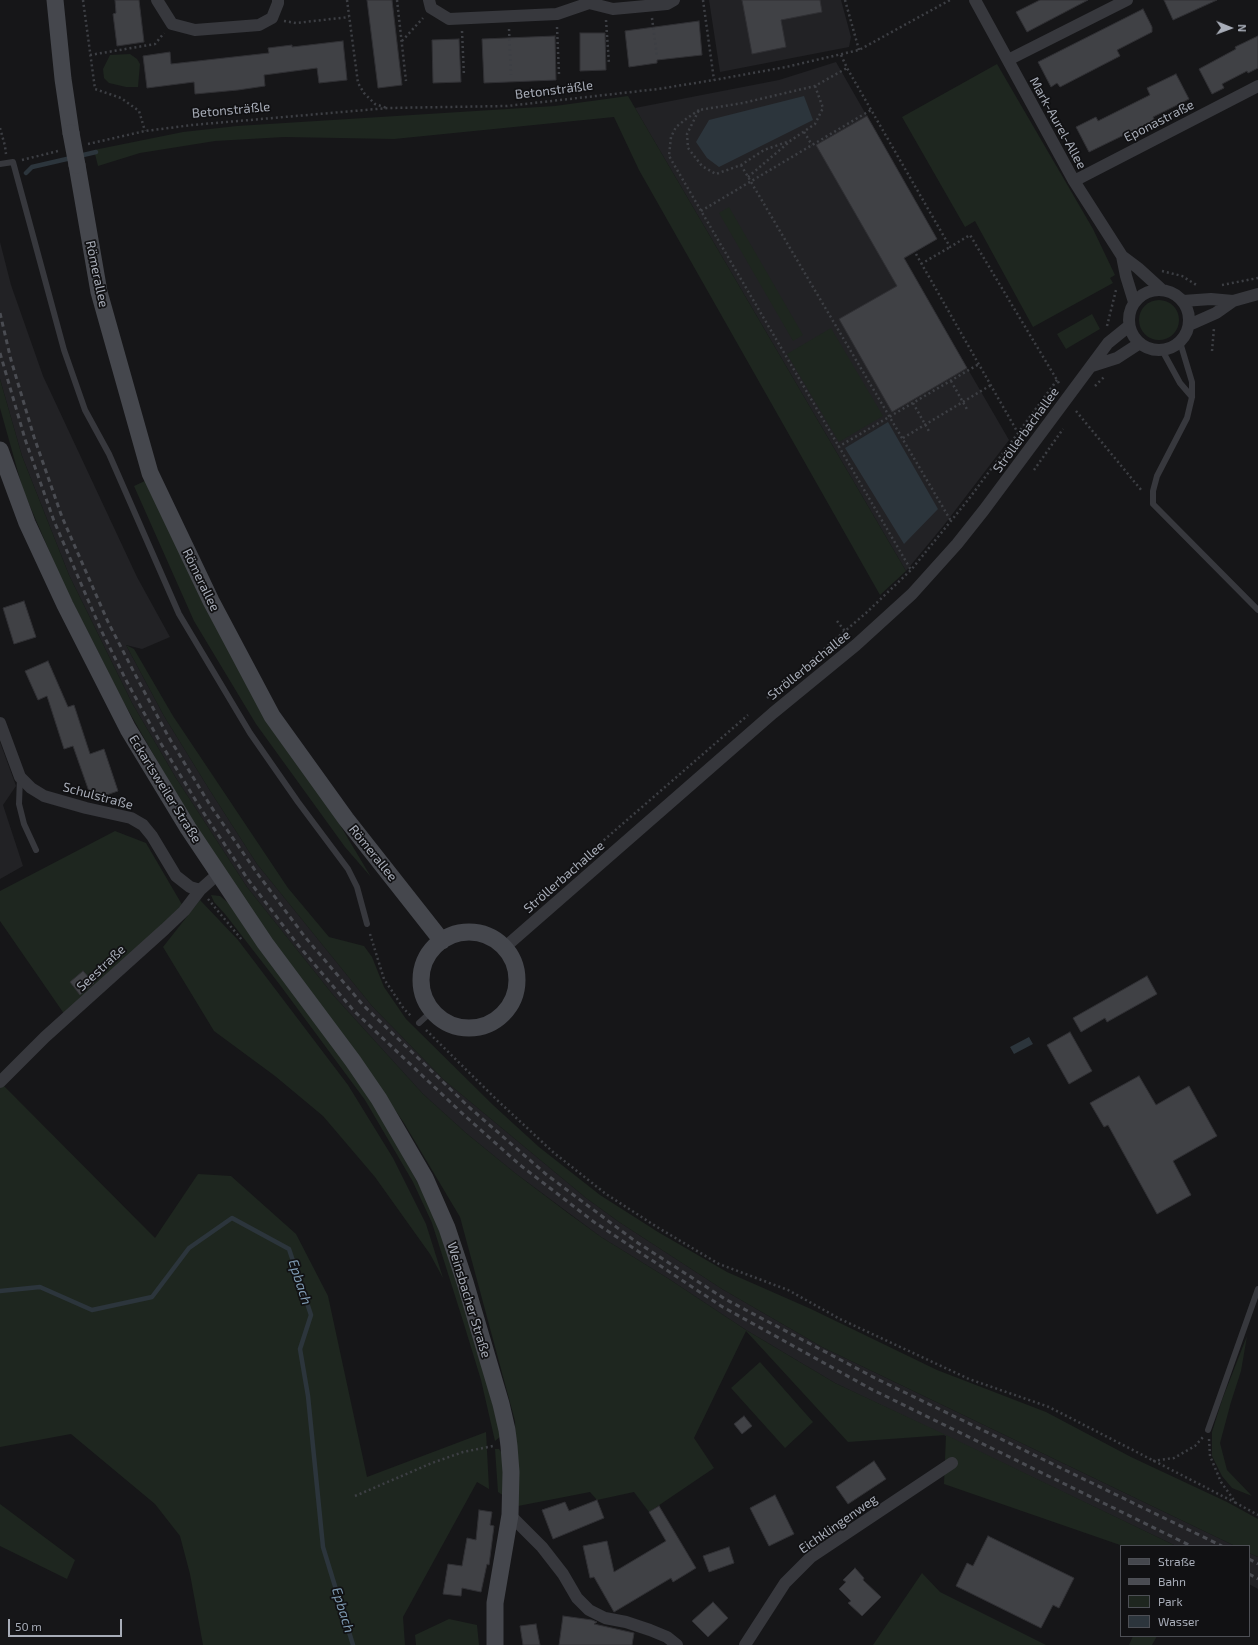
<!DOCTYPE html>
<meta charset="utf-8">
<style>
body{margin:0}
#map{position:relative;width:1258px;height:1645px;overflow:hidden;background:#161618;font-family:"Exo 2",sans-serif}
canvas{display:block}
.legend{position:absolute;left:1120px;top:1545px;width:130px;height:92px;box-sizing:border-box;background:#111113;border:1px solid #4d4f55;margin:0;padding:5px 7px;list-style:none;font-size:12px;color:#a8adb8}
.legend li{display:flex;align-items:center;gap:8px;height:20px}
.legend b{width:20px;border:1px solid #4d4f55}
.north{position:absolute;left:1210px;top:8px;width:40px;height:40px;-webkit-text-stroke:3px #111113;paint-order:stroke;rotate:91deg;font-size:11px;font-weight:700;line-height:16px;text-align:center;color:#a8adb8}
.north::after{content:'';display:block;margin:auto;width:14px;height:18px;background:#a8adb8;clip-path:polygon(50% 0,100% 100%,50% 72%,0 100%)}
.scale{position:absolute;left:8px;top:1619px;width:114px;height:18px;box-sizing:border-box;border:2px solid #a8adb8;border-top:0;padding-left:5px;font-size:12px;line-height:14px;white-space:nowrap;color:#a8adb8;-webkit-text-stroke:3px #111113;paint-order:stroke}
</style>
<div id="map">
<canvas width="1258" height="1645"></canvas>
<ul class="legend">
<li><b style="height:5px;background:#45474d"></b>Straße</li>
<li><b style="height:5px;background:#4a4c52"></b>Bahn</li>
<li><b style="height:11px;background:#1e261f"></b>Park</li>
<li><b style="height:11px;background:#2c353c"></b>Wasser</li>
</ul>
<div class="north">N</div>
<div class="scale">50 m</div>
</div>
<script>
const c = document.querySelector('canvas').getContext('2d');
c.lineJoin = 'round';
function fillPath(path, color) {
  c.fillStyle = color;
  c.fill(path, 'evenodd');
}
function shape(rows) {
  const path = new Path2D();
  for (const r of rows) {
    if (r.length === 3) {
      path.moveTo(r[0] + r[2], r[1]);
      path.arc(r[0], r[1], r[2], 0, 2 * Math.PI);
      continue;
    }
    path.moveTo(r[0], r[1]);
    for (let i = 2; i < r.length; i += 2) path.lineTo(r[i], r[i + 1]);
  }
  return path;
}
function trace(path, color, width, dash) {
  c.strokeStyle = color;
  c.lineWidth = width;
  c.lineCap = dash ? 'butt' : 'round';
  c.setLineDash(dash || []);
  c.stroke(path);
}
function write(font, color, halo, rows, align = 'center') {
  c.font = font + ' "Exo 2",sans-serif';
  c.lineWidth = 3.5;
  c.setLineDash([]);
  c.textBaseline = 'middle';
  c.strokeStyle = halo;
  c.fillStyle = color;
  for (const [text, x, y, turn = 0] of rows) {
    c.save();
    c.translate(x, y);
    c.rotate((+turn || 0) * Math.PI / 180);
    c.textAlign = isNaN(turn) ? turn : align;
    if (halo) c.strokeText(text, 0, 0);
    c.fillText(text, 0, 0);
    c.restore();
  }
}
fillPath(shape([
 [709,0,841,0,851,37,849,47,720,72],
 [836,62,937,239,904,259,1009,440,944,525,906,571,635,108,779,80],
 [0,242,11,285,43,376,137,577,170,637,142,649,126,645,164,716,209,789,257,864,372,1006,444,1080,586,1198,619,1222,722,1289,822,1347,1235,1546,1176,1546,835,1383,746,1330,669,1279,601,1237,515,1173,466,1133,423,1094,334,996,247,887,176,778,132,703,69,575,22,456,0,379],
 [0,742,16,786,3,805,23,866,0,879],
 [1249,1553,1258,1557,1258,1589,1249,1584]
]), '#222225');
fillPath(shape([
 [130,54,137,59,140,64,138,87,126,87,109,83,104,78,103,69,110,55],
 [997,64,1093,229,1115,275,1110,278,1113,283,1033,327,975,221,965,227,902,117],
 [628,96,906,571,880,595,639,170,614,117,394,139,284,137,215,141,140,153,98,166,94,150,183,132,237,126,555,106],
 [729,207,803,335,793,341,719,213],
 [1159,320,20],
 [1092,314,1100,329,1066,349,1057,334],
 [831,328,883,416,839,442,787,354],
 [0,379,22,456,69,575,132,703,176,778,247,887,334,996,423,1094,466,1133,515,1173,568,1213,601,1237,669,1279,746,1330,835,1383,946,1435,1176,1546,1123,1546,944,1484,946,1435,848,1442,746,1331,694,1438,714,1468,649,1512,634,1492,597,1500,590,1492,518,1506,515,1421,460,1217,404,1123,359,1057,242,900,186,811,124,703,63,583,23,490,0,408],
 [147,480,328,805,371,877,345,847,256,724,194,621,134,486],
 [126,645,134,649,173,716,288,888,329,937,364,946,372,957,384,987,406,1019,493,1105,539,1147,600,1195,658,1232,727,1272,811,1309,937,1370,1046,1412,1131,1457,1227,1502,1258,1519,1258,1557,1249,1553,1249,1546,1235,1546,822,1347,722,1289,619,1222,586,1198,444,1080,372,1006,257,864,209,789,164,716],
 [115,831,146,843,184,908,67,1018,0,921,0,891],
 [211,895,220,896,232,906,332,1041,385,1122,435,1215,472,1327,501,1436,495,1441,481,1380,463,1321,432,1223,413,1182,365,1100,280,985,225,914,214,902],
 [200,900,238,940,348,1085,393,1158,426,1224,443,1278,430,1254,375,1177,323,1116,275,1076,214,1031,163,947],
 [3,1085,155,1238,198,1174,231,1176,296,1234,328,1296,367,1477,486,1432,489,1489,477,1482,403,1617,405,1645,203,1645,190,1574,180,1536,155,1504,71,1434,0,1447,0,1086],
 [1247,1336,1241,1371,1231,1402,1220,1443,1227,1470,1252,1496,1232,1488,1222,1476,1212,1456,1212,1432,1222,1400],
 [760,1362,813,1422,785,1448,731,1388],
 [495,1449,499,1449,503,1455,504,1496,498,1492],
 [0,1504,75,1560,67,1579,0,1546],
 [922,1573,940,1592,1046,1645,873,1645],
 [449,1619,477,1625,479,1645,416,1645,415,1635],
 [1133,1636,1157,1636,1152,1645,1129,1645]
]), '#1e261f');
fillPath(shape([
 [804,96,813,120,719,167,707,158,696,142,709,120],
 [888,422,938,509,904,544,845,448],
 [1029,1037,1033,1044,1014,1054,1010,1047]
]), '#2c353c');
trace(shape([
 [79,156,96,152],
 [26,173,32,167,71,158],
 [0,1291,40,1287,92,1310,152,1297,189,1248,232,1218,289,1249,311,1315,300,1349,308,1396,323,1547,353,1645]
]), '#2c353c', 4.5);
const building = shape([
 [115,0,139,0,144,42,117,46,113,14,116,13,115,0],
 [367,0,392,0,402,85,378,88,367,0],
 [742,0,820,0,822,12,781,20,786,47,752,54,742,0],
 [1040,0,1088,0,1027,32,1016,12,1040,0],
 [1164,0,1217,0,1173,20,1164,0],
 [1143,9,1152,27,1152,32,1117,50,1120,56,1060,87,1057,83,1051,87,1038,62,1143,9],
 [699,21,702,55,657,60,657,63,629,67,625,31,699,21],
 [580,33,605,33,606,70,580,71,580,33],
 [555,36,556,80,484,83,482,39,555,36],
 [1258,36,1258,68,1248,73,1247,71,1222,84,1224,88,1212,94,1199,69,1236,49,1235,47,1258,36],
 [459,39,461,82,433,83,432,40,459,39],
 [343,41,347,80,319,83,317,68,264,75,265,86,238,90,195,94,194,82,147,88,143,56,170,52,171,64,269,53,268,48,292,45,292,47,343,41],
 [1176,74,1189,99,1153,117,1155,121,1124,136,1124,135,1089,152,1076,127,1096,117,1098,121,1150,95,1147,88,1176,74],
 [867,116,937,239,904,258,967,368,892,412,839,319,897,286,816,145,867,116],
 [24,601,36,637,14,644,3,608,24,601],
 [48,661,68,707,74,705,90,754,104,749,118,791,92,800,73,746,64,749,47,696,38,700,25,671,48,661],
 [83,971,94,983,80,995,70,982,83,971],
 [1147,976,1157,994,1107,1022,1105,1018,1081,1032,1073,1018,1147,976],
 [1070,1032,1092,1071,1069,1084,1047,1045,1070,1032],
 [1139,1076,1156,1105,1189,1086,1217,1136,1173,1161,1191,1195,1157,1214,1108,1125,1104,1127,1090,1103,1139,1076],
 [744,1416,752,1426,742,1434,734,1424,744,1416],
 [874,1461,886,1479,848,1504,836,1487,874,1461],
 [775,1495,794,1534,769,1546,750,1508,775,1495],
 [597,1500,604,1518,553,1539,542,1510,565,1502,569,1511,597,1500],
 [659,1506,696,1568,673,1582,671,1578,614,1612,594,1577,590,1578,583,1546,607,1541,614,1572,666,1541,649,1512,659,1506],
 [479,1510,492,1512,490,1525,494,1526,489,1565,487,1564,481,1592,462,1588,461,1596,443,1594,448,1564,462,1566,467,1538,476,1540,479,1510],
 [988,1536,1074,1578,1059,1608,1053,1605,1041,1628,956,1586,967,1563,973,1566,988,1536],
 [729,1547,734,1563,709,1572,703,1556,729,1547],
 [855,1568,864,1578,863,1580,881,1597,862,1616,848,1603,851,1601,839,1589,846,1582,843,1580,855,1568],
 [713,1602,728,1618,708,1637,692,1621,713,1602],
 [563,1616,592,1620,597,1622,594,1624,634,1633,632,1645,559,1645,563,1616],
 [536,1624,540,1645,523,1645,520,1626,536,1624]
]);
fillPath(building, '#404145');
trace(building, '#303034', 1);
trace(shape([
 [83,0,95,89,121,98,139,111,145,131],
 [347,0,358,83,364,93,375,104,387,108],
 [397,0,406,81],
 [703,0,714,80],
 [845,0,859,50],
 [652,18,657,57],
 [606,20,609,64],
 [284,21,296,23,349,17],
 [557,27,559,74],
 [509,29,511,75],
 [462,31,464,76],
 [402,41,423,18],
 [90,55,155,44,164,33],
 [841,55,847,68,950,247,970,235,1060,385],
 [815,86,823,108,815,124,790,141,764,150,741,165,716,174,702,166,688,148,687,134,699,110,743,103,815,86,847,68],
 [699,110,686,119,676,127,671,137,669,156,911,570],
 [0,128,5,146,6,154],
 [804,132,812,145],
 [88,144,145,131,192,125,388,108,507,106,658,89,714,80,786,67,859,50,950,0],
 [22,160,58,151],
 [741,165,951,521],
 [748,177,788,143],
 [701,211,871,110],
 [916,254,1018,433,1057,380],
 [921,264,950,247],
 [1162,271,1182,276,1198,286],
 [1222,285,1258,278],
 [1107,326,1116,290],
 [1212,351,1214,328],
 [951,381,968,411],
 [1095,386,1104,377],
 [913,403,930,433],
 [1076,411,1142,491],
 [903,438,991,385],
 [838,447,979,364],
 [1034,470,1063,429],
 [837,621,848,635],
 [767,698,866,613,911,570,968,500,1018,433],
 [566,873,748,715],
 [208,899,242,940],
 [370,934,384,979,404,1009,412,1017],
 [426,1030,497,1100,553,1152,606,1194,657,1227,719,1264,788,1290,840,1319,969,1379,1049,1407,1236,1503],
 [1209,1439,1210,1456,1221,1482,1236,1503,1258,1515],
 [1153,1461,1174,1458,1195,1446,1203,1437],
 [355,1496,432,1463,463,1452,493,1446]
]), '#3d3f44', 2.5, [2, 3]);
trace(shape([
 [0,164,13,162,64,350,85,410,109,454,179,614,250,733,298,802,348,869,357,887,367,924],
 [1180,342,1192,382,1192,397,1187,418,1157,476,1153,491,1153,504,1258,610],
 [1162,350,1180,383,1192,397],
 [20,777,19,804,24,824,36,850],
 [419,1023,432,1011],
 [1208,1430,1258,1289]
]), '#37383d', 6);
trace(shape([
 [157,0,172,24,195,30,259,25,272,18,278,3,278,0],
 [429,0,431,8,449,19,557,14,589,3],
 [975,0,1074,181,1122,256,1138,268,1161,289],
 [589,3,613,9,667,4,674,0],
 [1008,60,1127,0],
 [1074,181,1258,86],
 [1122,256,1126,276,1134,302],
 [1159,320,30],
 [1183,301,1211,299,1233,301],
 [1189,325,1216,313,1233,301,1258,294],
 [1092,366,1117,358,1140,343],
 [0,723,20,777,31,788,44,796,86,808,131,818,143,825,152,836,176,876,190,887,200,890],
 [504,948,773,713,856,645,912,594,957,544,984,510,1108,343,1129,326],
 [0,1082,45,1037,165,929,184,911,200,890,219,873],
 [510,1515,542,1547,563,1574,577,1598,589,1610,605,1618,626,1622,650,1630,667,1637,677,1645],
 [745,1645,785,1583,811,1557,952,1463]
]), '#37383d', 12);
trace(shape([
 [55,0,63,79,71,133],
 [77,165,99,292,150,473,211,601,272,716,346,819,442,941],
 [0,450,27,523,65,605,128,729,188,828,265,943,353,1061,379,1099,425,1178,447,1228,465,1282,501,1404,507,1430,509,1446,511,1472,510,1515,495,1603,495,1645],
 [469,980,48]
]), '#45474d', 17);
trace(shape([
 [0,313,11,360,34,437,62,517,108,622,137,678,168,736,210,805,257,873,305,937,363,1005,470,1108,547,1175,635,1241,725,1299,875,1378,1222,1546],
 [0,353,25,439,54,521,101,630,127,682,160,742,201,809,247,878,298,945,354,1011,464,1115,520,1165,594,1222,721,1306,871,1389,1191,1546],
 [1249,1559,1258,1564],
 [1249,1574,1258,1579]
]), '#4a4c52', 3, [5, 4]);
trace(shape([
 [71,133,77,165]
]), '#45474d', 17);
write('13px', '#a8adb8', '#111113', [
 ["Betonsträßle",554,90,-7],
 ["Betonsträßle",231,110,-5],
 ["Eponastraße",1159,121,-27],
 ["Mark-Aurel-Allee",1058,123,61],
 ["Römerallee",97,274,78],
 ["Ströllerbachallee",1026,430,-54],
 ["Römerallee",201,580,64],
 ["Ströllerbachallee",809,665,-39],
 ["Eckartsweiler Straße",165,789,58],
 ["Schulstraße",98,796,15],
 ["Römerallee",373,853,51],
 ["Ströllerbachallee",564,877,-41],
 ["Seestraße",101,968,-43],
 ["Weinsbacher Straße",469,1300,73],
 ["Eichklingenweg",838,1524,-35]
]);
write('italic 14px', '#7f9bb3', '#111113', [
 ["Epbach",300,1282,72],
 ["Epbach",343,1610,73]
]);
</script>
